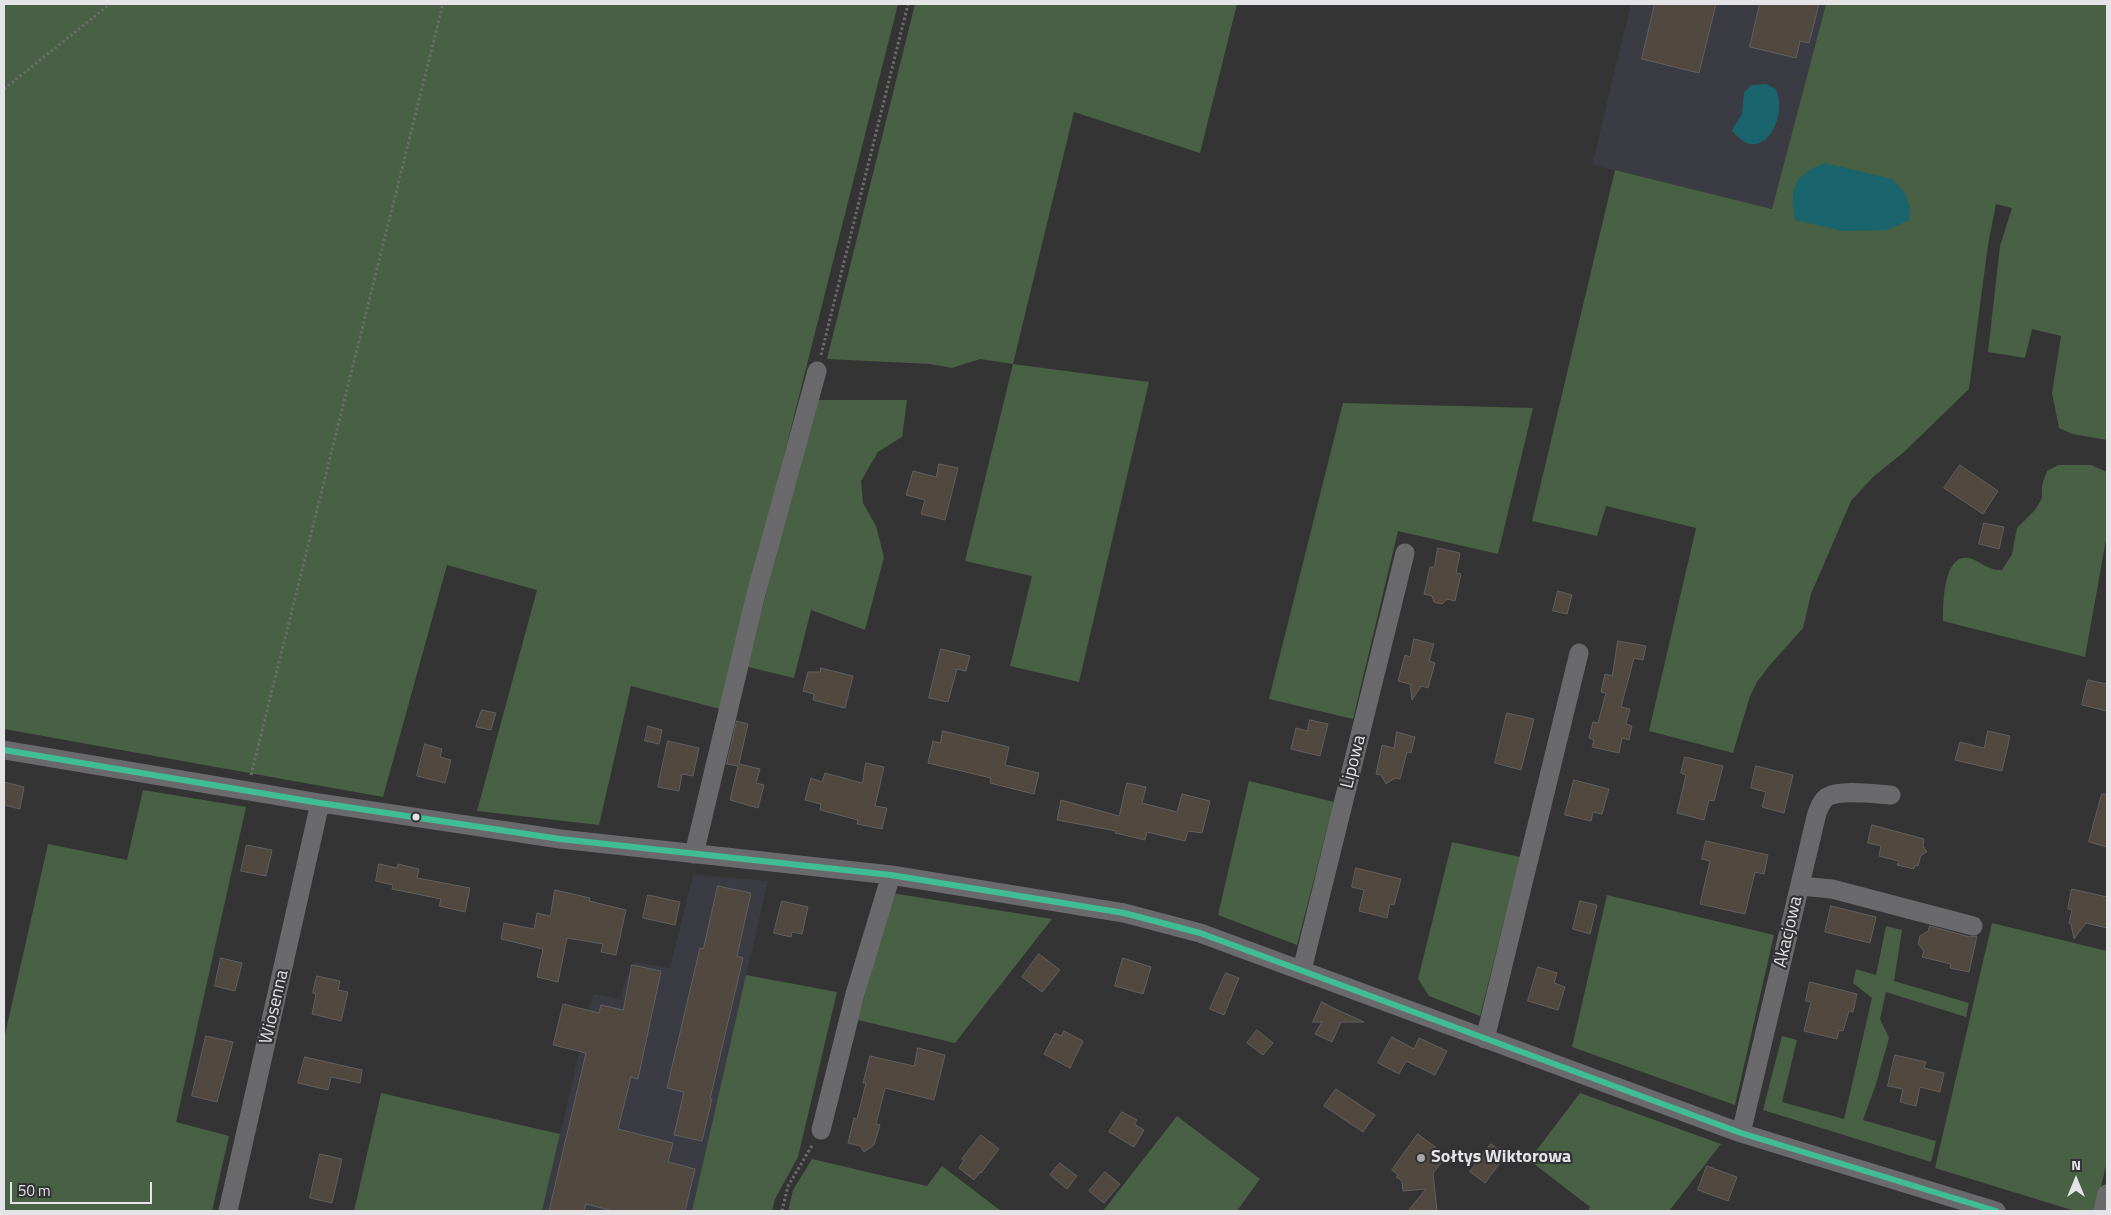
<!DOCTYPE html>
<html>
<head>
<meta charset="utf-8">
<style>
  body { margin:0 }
  #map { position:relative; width:2111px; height:1215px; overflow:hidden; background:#343435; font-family:"Titillium Web",sans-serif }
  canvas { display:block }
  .frame { position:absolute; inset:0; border:5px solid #e4e4e6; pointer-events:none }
  .north { position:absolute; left:2051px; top:1155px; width:50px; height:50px; -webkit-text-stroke:4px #333336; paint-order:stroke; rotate:0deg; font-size:14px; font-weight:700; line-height:20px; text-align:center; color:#e4e4e6 }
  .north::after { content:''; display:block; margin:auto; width:18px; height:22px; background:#e4e4e6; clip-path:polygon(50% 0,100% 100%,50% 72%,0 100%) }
  .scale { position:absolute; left:10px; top:1182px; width:142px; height:22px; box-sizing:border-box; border:2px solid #e4e4e6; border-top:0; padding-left:6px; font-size:15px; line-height:18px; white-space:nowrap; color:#e4e4e6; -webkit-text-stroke:4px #333336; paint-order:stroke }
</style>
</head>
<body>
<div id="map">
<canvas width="2111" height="1215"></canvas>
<div class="frame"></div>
<div class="north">N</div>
<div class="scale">50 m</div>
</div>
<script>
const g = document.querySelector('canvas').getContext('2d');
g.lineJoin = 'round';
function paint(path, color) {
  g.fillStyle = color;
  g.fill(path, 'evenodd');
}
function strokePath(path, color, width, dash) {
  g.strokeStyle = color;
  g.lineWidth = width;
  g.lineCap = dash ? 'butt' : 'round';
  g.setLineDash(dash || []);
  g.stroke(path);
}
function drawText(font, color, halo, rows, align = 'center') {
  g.font = font + ' "Titillium Web",sans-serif';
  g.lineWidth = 4.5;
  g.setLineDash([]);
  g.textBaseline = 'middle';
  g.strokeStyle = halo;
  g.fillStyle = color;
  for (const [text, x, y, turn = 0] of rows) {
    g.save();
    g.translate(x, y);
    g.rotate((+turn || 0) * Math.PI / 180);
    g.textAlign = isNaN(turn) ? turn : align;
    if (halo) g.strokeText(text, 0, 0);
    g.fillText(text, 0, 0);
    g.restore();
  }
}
paint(new Path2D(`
  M1631,4h195l-54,205 -180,-44z
  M693,875l75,6 -76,330h-150l51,-217 28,5 4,-18 10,-19 35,6z`), '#3b3b43');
paint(new Path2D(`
  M4,4h894l-178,705 -89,-23 -32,139 -122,-14 60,-221 -90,-25 -64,232 -379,-68z
  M915,4h322l-37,149 -126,-41 -61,252 136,18 -70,300 -69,-16 22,-90 -67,-15 48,-197 -33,-5 -28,9 -22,-4 -103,-5z
  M1826,4h281v436l-35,-6 -13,-6 -7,-35 9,-57 -29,-7 -7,29 -37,-6 12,-106 12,-38 -16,-4 -8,41 -19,144 -65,63 -31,25 -22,24 -40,93 -8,34 -33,37 -13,17 -7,14 -17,57 -84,-22 47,-203 -90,-22 -9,30 -65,-15 83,-351 157,39z
  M817,400h90l-5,37 -24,15 -17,29 2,22 13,23 8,31 -19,73 -54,-20 -17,68 -46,-11 41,-166z
  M1343,403l190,5 -35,146 -100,-23 -45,188 -84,-20z
  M2058,465h33l16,7v62l-22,123 -142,-36c0,-16 0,-72 29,-62 11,4 18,12 30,11l10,-16 5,-26 18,-18 7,-12v-13l5,-14z
  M1249,781l85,21 -37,143 -79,-30z
  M143,790l103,17 -70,315 53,14 -17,75h-208v-172l44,-195 79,16z
  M1452,842l68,15 -40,159 -51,-20 -11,-17z
  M892,893l160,26 -97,124 -97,-23z
  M1607,895l167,40 -39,170 -163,-58z
  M1992,923l115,28v211l-12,49h-20l-140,-43z
  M1886,926l16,4 -8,51 75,22 -3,14 -80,-25 -6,27 9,19 -13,46 -13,36 73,21 -5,21 -168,-52 19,-74 15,4 -15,62 62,17 28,-121 -19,-15 3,-14 20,6z
  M746,975l91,17 -39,165 -23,42 -3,12h-80z
  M381,1093l179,41 -18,77h-188z
  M1580,1093l141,51 -52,67h-81l2,-4 -61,-47z
  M1177,1116l83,63 -23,32h-134z
  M812,1159l115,27 15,-20 59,45h-213l5,-21z`), '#486043');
paint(new Path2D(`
  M1766,84l10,5c13,30 -16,80 -44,41l10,-16 2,-21 7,-8z
  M1824,163l68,16 13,14 5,15 -1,12 -22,10 -44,1 -48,-11c-4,-34 -4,-42 29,-57z`), '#19646d');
const building = new Path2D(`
  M1655,4h61l-17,69 -57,-14z
  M1760,4h59l-10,39 -9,-2 -4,17 -46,-11z
  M939,464l19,4 -13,52 -24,-6 4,-14 -19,-5 7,-24 23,6z
  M1960,465l38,26 -15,23 -39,-26z
  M1984,523l20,4 -5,22 -20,-5z
  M1438,548l22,5 -4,20 5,1 -6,27 -8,-2 -5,5 -8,-2 -2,-6 -8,-2 6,-27h4z
  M1558,591l14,4 -5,19 -14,-3z
  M1414,639l20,5 -5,17 6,2 -7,25 -7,-2 -9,14 -2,-16 -12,-3 7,-26 5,2z
  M1618,641l28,5 -3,14 -9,-2 -13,49 9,2 -4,15 6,2 -3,14 -7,-2 -3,15 -27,-6 2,-7 -5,-2 4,-16 5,1 8,-30 -5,-1 4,-18 7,2z
  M941,649l29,7 -4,15 -9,-2 -9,33 -19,-4z
  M821,668l32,8 -8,32 -32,-8 1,-6 -11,-3 5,-19h12z
  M2088,680l19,4v27l-25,-6z
  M482,710l14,3 -5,17 -15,-3z
  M1507,713l27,6 -13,51 -26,-7z
  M1310,720l18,4 -8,32 -29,-7 5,-21 11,3z
  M737,721l11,3 -9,40 21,5 -4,14 8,2 -6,23 -28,-8 8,-34 -11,-2z
  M648,726l14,4 -3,14 -14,-3z
  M943,731l66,16 -4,18 34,8 -5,21 -44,-11 1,-5 -63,-15 5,-22 7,2z
  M1988,731l22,5 -8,35 -47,-11 5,-18 24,6z
  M1397,732l18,5 -4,16 -4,-1 -7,27 -5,-1 -9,6 -5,-9 -5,-1 6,-29 12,3z
  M668,741l31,7 -6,28 -11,-2 -3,17 -21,-4z
  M425,744l17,5 -2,8 11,3 -6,23 -28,-7z
  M1685,757l38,9 -9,35 -5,-1 -5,20 -27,-7 9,-38 -5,-2z
  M866,763l18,4 -9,39 12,2 -5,21 -25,-5 1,-4 -38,-10 1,-6 -16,-4 6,-22 11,4 3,-9 37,10z
  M1756,766l37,9 -9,38 -22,-6 4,-15 -15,-4z
  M1574,780l35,9 -7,25 -9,-2 -2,9 -26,-6z
  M4,782l20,5 -4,22 -16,-4z
  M1127,783l19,4 -4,16 35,9 5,-18 28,7 -8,32 -14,-2 -3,10 -38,-9 -2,8 -30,-7 1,-2 -59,-11 4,-20 58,16z
  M2102,794h5v53l-18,-5z
  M1872,825l52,14 -1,7 4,6 -6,3 -3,11 -3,-1 -1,4 -17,-4 2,-4 -20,-5 2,-10 -13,-3z
  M1706,841l62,14 -4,19 -9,-2 -10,42 -45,-10 10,-43 -8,-2z
  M247,845l25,5 -6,26 -25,-5z
  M379,864l18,4 1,-4 21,5 -2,9 53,10 -5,24 -26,-6 2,-7 -49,-10 1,-4 -17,-4z
  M1356,868l45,11 -7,26 -4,-1 -3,14 -28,-7 5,-21 -12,-3z
  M718,886l33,7 -14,63 6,2 -33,141h2l-10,42 -28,-6 10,-43 -17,-4 33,-140 3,1z
  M2072,889l35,8v31l-21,-5 -12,16 -3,-15 -2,-1 3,-13 -4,-1z
  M555,890l35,8 -1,3 37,9 -10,45 -15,-3 2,-8 -36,-6 -9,44 -21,-5 6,-28 -42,-10 3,-16 30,6 3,-16 13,3z
  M648,895l32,7 -5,23 -32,-7z
  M782,901l26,6 -6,27 -10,-2 -1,5 -17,-4z
  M1580,901l17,4 -7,29 -17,-5z
  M1831,906l45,11 -6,26 -45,-11z
  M1930,926l40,11 7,-1 -8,36 -19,-4 1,-4 -29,-7 2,-6 -6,-7 2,-8 8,-5z
  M1039,954l21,16 -18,22 -20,-15z
  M221,958l21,5 -7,28 -20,-5z
  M1123,958l28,9 -8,27 -28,-8z
  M632,965l29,6 -23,108 -7,-2 -13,52 55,14 -5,19 27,7 -10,42h-72l-27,-7 -2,7h-35l37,-158 -33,-8 10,-41 36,9 2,-8 22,5z
  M1538,967l19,6 -3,10 11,4 -7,23 -30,-9z
  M1226,973l13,5 -15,37 -14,-6z
  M317,976l23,5 -2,9 10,2 -7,29 -29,-7 4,-20 -3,-1z
  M1810,982l47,12 -4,18 -4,-1 -6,20 -4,-1 -2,9 -33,-8 7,-29 -5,-1z
  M1322,1002l9,5 33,15h-23l-9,20 -17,-8 7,-12h-9z
  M1257,1030l16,13 -10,12 -16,-12z
  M1064,1031l19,10 -13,27 -26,-14 11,-21 6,3z
  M206,1036l27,6 -16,60 -25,-6z
  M1392,1037l22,12 5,-11 28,13 -12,24 -29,-14 -7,13 -21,-11z
  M918,1048l27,7 -11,45 -49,-12 -9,36 4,1 -6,20 -10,7 -4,-6 -12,-3 6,-25 3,1 9,-36h-3l7,-27 44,10z
  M1895,1055l31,7 -2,6 20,5 -4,19 -20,-5 -4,19 -16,-4 3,-13 -15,-3z
  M305,1057l57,13 -2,13 -29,-6 -3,13 -30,-7z
  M1336,1089l39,26 -12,17 -39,-26z
  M1122,1112l15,8 -3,4 10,6 -10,17 -25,-15z
  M1418,1134l29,22 -14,17 4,38h-29l18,-22 -23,2 -1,-10 -6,-4 2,-2 -6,-5z
  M981,1135l18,14 -18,24 -1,-1 -6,8 -15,-12 5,-8 -2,-1z
  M1491,1144l15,11 -21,28 -15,-11z
  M320,1154l22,5 -10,44 -22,-5z
  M1060,1163l17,13 -10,13 -17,-14z
  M1707,1166l30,11 -9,24 -30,-11z
  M1105,1172l15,12 -16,19 -15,-12z`);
paint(building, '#51483f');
strokePath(building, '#616060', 1);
strokePath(new Path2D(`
  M4,89l106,-85
  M821,355l87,-351
  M251,775l192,-771
  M782,1211l6,-25 25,-42`), '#6b6b6c', 3, [2.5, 2.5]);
strokePath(new Path2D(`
  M4,750l316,53 240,36 331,36 233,38 76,20 541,200 255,78
  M694,854l62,-260 61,-223
  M1800,886l32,3 141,37
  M1302,970l103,-417
  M1485,1039l94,-386
  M821,1130l34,-136 36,-119
  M1741,1133l76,-320c3,-6 4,-12 10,-16 13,-8 48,-3 64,-2
  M228,1211l92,-408
  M2103,1211l4,-17`), '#6a6a6c', 19);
strokePath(new Path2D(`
  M4,750l316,53 240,36 331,36 233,38 76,20 541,200 255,78`), '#40be93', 6);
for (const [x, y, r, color] of [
  [416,817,4.5,"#e4e4e6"],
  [1421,1158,5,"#a6a6a8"]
]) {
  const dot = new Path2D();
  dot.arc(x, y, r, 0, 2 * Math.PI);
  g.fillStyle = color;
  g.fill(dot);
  strokePath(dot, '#333336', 2);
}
drawText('18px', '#e4e4e6', '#333336', [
  ["Lipowa",1354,762,-76],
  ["Akacjowa",1789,932,-77],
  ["Wiosenna",275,1007,-77]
]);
drawText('bold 18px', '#e4e4e6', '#333336', [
  ["Sołtys Wiktorowa",1431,1158]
], 'left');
</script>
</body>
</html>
